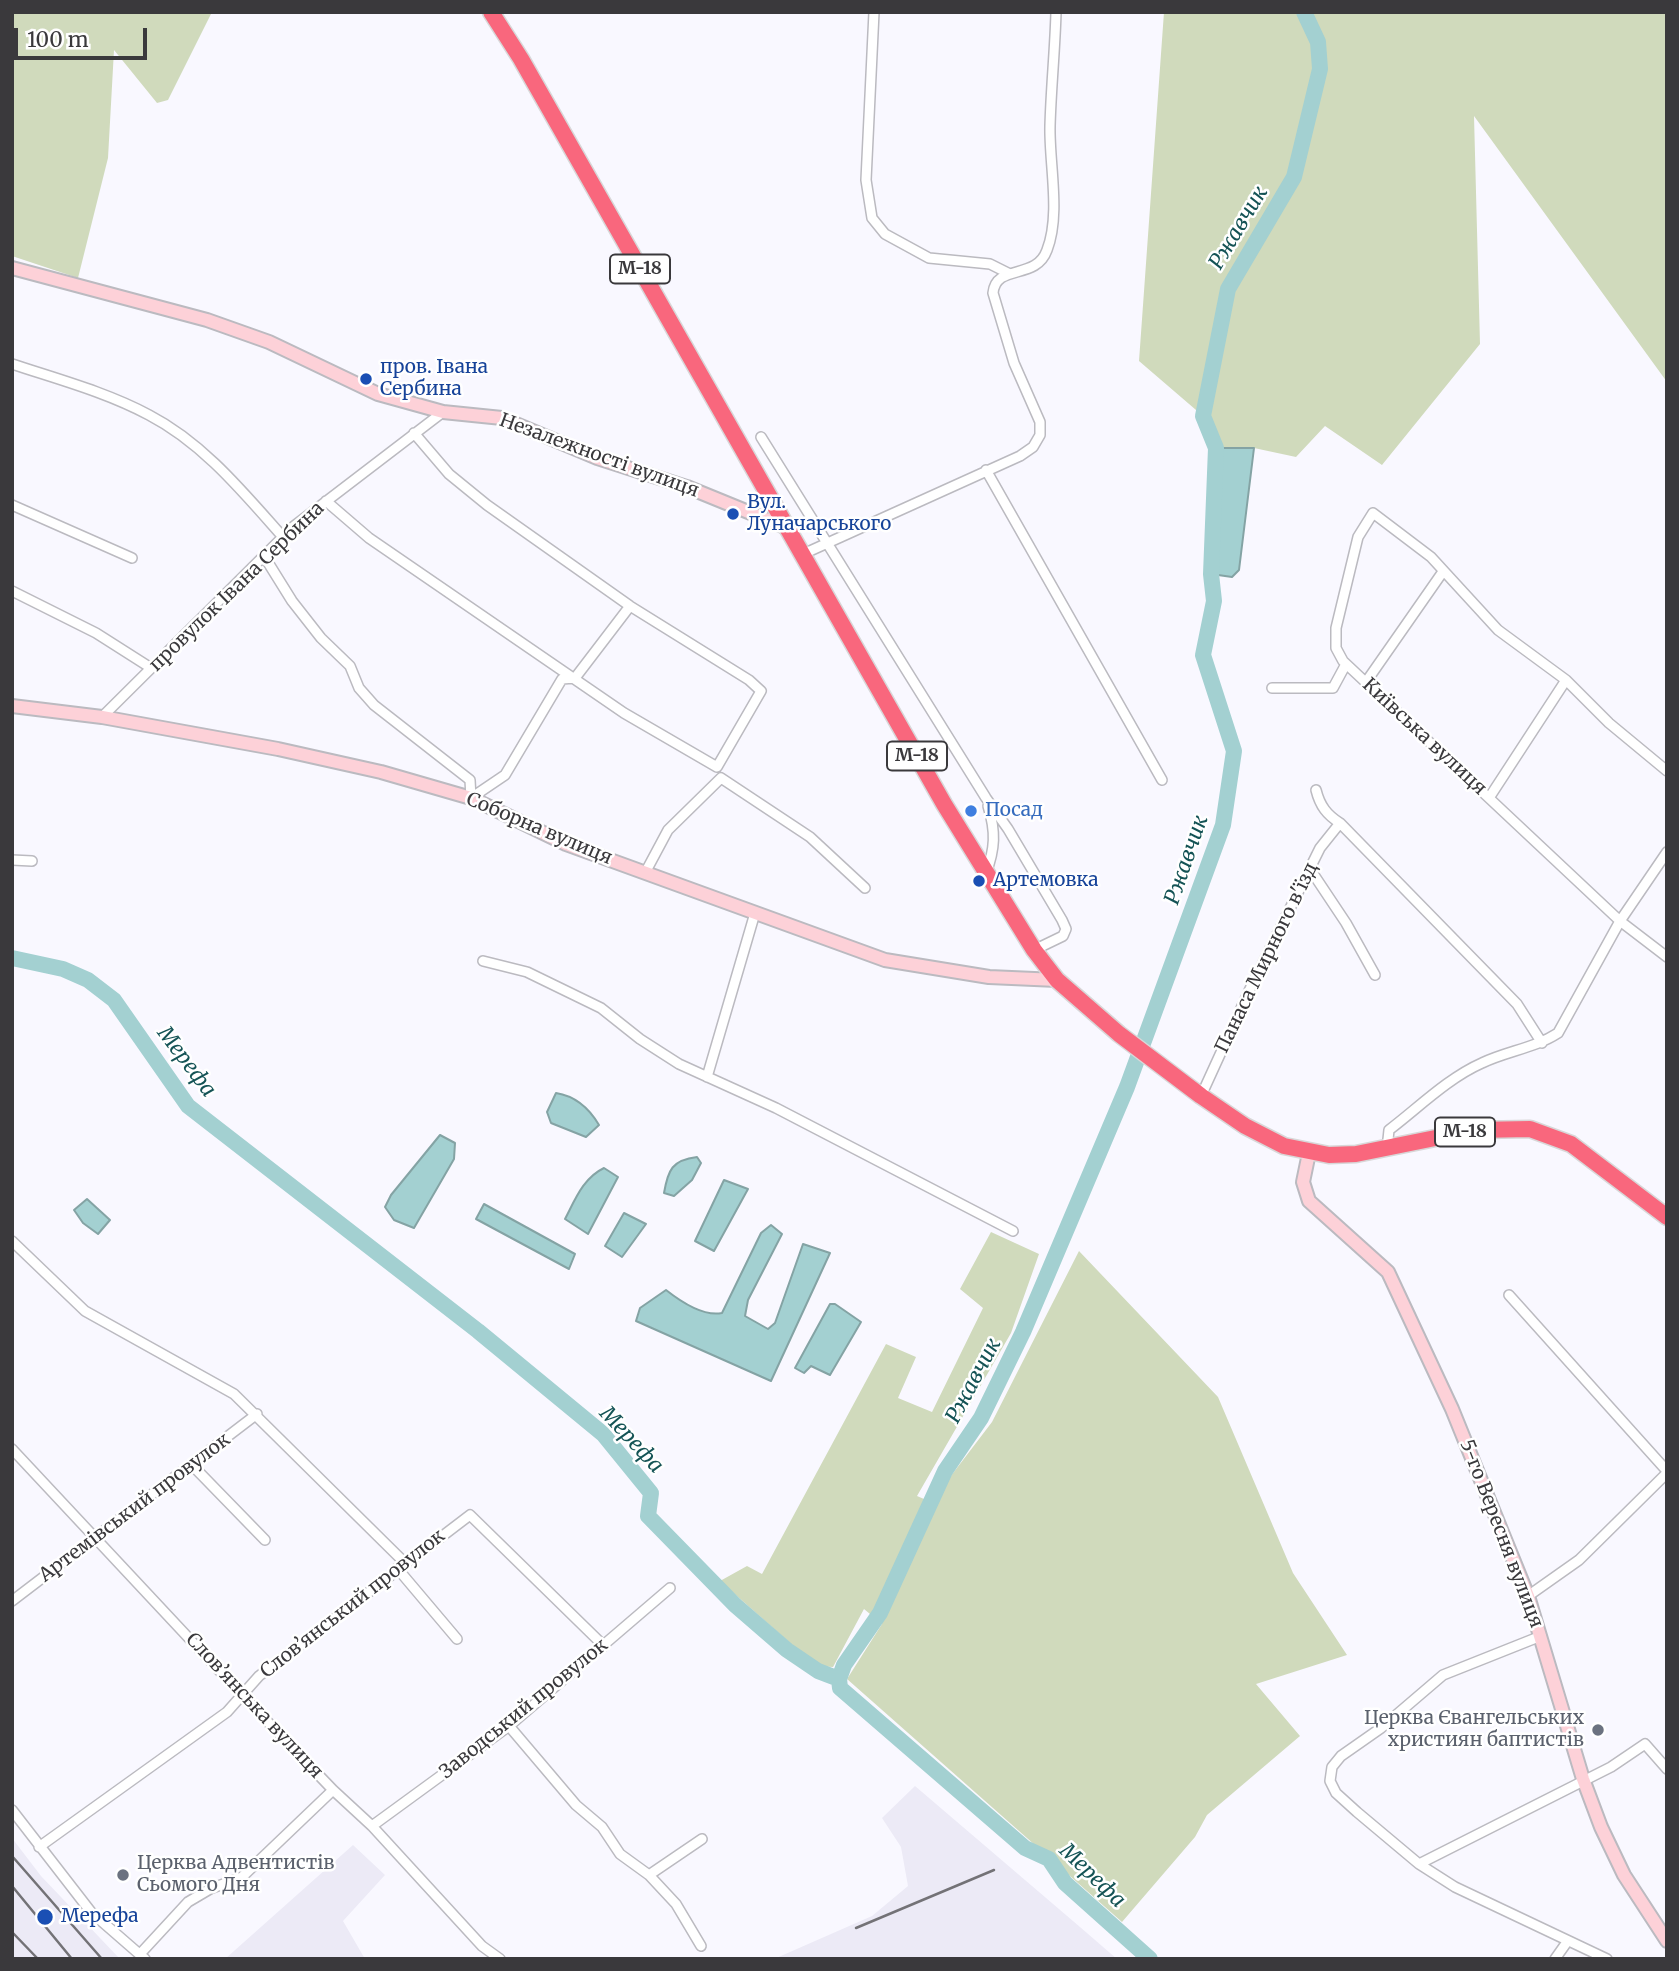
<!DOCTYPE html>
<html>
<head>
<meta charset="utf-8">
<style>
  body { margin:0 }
  #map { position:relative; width:1679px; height:1971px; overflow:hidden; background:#f9f8ff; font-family:Merriweather,serif }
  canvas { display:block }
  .frame { position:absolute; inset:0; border:14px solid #3a393c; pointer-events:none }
  .scale { position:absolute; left:14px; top:28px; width:133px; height:32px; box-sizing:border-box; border:4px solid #3a393c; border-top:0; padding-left:9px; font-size:21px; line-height:24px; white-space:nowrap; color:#3a393c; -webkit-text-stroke:5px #fff; paint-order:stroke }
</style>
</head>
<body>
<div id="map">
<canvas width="1679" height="1971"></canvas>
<div class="frame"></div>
<div class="scale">100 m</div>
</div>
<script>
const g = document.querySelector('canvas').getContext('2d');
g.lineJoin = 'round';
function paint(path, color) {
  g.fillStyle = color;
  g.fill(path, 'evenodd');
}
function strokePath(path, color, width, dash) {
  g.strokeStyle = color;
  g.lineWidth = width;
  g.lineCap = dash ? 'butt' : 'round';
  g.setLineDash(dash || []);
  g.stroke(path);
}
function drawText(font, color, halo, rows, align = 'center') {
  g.font = font + ' Merriweather,serif';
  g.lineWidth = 5;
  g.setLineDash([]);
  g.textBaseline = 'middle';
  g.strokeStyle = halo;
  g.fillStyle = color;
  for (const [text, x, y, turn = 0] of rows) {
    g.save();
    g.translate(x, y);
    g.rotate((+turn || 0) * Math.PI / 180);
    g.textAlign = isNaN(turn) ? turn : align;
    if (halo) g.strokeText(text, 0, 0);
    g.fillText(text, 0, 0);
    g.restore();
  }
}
paint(new Path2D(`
  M915,1786l165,141 37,32h-343l98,-43 36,-30 -7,-39 -19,-29z
  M12,1838l29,38 79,83h-108z
  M353,1845l32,30 -42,46 22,38h-140z`), '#eceaf6');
paint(new Path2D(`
  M12,12h200l-44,88 -11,3 -43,-53 -6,108 -30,120 -66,-22z
  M1164,12h503v370l-193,-266 6,228 -98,121 -57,-39 -29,31 -42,-9h-38l-13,-32 -64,-55z
  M991,1232l48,22 -28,79 -94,163 14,6 61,-80 87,-171 139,146 75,176 54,82 -91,29 44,52 -93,79 -12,22 -73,85 -275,-243 35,-55 -18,-15 -31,58 -17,-1 -96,-85 27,-15 15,8 124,-230 30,13 -18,41 34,14 51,-104 -23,-19z`), '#d0dabc');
const water = new Path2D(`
  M1216,448h38l-15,122 -7,7 -21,-3z
  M556,1093c19,3 33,15 43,32l-13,12 -35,-14 -4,-11z
  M440,1135l15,8 -1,16 -40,69 -20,-8 -9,-13 6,-12z
  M697,1157l4,6 -9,17 -18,16 -10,-3c4,-23 8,-33 33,-36z
  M604,1168l14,9 -30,57 -23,-15c10,-19 18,-41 39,-51z
  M724,1180l24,9 -34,62 -19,-10z
  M87,1199l23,21 -12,14 -15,-11 -9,-13z
  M484,1204l91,50 -6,15 -93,-50z
  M624,1213l22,11 -24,33 -17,-11z
  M771,1225l11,9 -34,66 -3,16 23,13 7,-6 28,-79 27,9 -59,128 -135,-60 4,-13 26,-18c14,11 37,27 56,23l39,-80z
  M830,1304h5l26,18 -31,53 -19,-9 -7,7 -9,-5z`);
paint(water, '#a3d0d1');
strokePath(water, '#84a3a4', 2);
strokePath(new Path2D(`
  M12,958l51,11 25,11 26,20 74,106 290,225 125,103 48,59 -3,23 87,89 52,45 31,21 21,8 1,9 185,160 24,11 16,24 85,76
  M839,1679l5,-14 36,-52 65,-142 36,-53 42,-86 104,-245 96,-262 11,-74 -31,-96 11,-54 -3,-27 5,-126 -13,-32 25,-127 66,-112 26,-108 -2,-27 -14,-30`), '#a3d0d1', 16);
const street = new Path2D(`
  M874,12l-8,168 6,38 13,16 44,24 61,6 18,9
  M12,364c45,15 94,28 137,51 54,28 94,77 134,122
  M761,437l225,361 22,31 54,91 4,9 -3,7 -29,14
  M986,470l176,310
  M326,501l43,37 255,175 93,54 44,-76 -12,-11 -119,-74 -143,-101 -38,-31 -35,-41
  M12,505l120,53
  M801,555l219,-99 13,-9 7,-12v-13l-26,-59 -21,-70c3,-30 43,-12 54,-43 14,-36 2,-87 3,-124 1,-38 5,-76 6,-114
  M264,556l28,45 29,37 29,28 9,22 15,17 96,75 1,18 34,-23 57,-96 13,-1 55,-72
  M12,591l84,42 55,35
  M1366,682l76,-109
  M1272,688h61l13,-24
  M102,717l192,-191 149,-114
  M1667,771l-58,-48 -43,-43 -68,-50 -67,-73 -58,-44 -15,24 -22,91v20l7,13 277,260 47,36
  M1316,790c4,16 11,25 24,33l177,181 25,39
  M1489,798l77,-118
  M12,860l20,1
  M1310,869l36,54 29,52
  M645,873l23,-43 53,-52 89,59 55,51
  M986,873c9,-24 10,-41 2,-67
  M483,961l44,11 74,36 39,31 39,25 97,44 237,123
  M707,1077l48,-164
  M1201,1096l48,-105 71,-143 20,-25
  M1387,1149l2,-19c29,-22 59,-52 93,-67 25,-12 53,-15 76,-30l62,-112 47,-69
  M12,1241l73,70 149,83 170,168
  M1509,1295l158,176
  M12,1449l230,246 91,95 39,36 110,120 18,13
  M192,1465l73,75
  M397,1568l60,71
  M1528,1596l51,-36 88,-87
  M12,1601l245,-187
  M1541,1636l-98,39 -62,53 -40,28 -9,11 -2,14 6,12 21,19 62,52 36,23 152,72
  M509,1726l67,79 26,22 18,27 29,21 27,29 25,42
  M12,1810l79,102 54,47
  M372,1826l137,-100 161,-138
  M39,1847l188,-135 32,-36 211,-161 134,131
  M1419,1864l192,-97 34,-23 22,25
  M649,1875l53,-36
  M140,1954l48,-52 22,-13 32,-12 91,-87
  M1555,1959l12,-17`);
const secondary = new Path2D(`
  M12,268l195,52 62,22 109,52 65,18 59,6 95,40 90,29 98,40
  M12,706l90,11 176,32 103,23 90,26 95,46 319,116 104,17 68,3
  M1309,1153l-6,29 6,19 79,71 64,137 76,187 55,183 18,48 23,48 43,66`);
const highway = new Path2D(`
  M491,12l30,47 423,745 90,146 23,30 62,54 82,62 44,30 39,20 45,9 27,-1 119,-24 55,-1 41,15 96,73`);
strokePath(street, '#bbbac0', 12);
strokePath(secondary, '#bbbac0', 16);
strokePath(highway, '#d8d7d8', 19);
strokePath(street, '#fff', 9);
strokePath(secondary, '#fdd1d8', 12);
strokePath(highway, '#f9677d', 16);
strokePath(new Path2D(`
  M12,1856l90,103
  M12,1886l60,73
  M856,1928l138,-58
  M12,1932l26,27`), '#737276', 2.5);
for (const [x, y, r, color] of [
  [366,379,7,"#1a4fb4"],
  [733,514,7,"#1a4fb4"],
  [971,811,7,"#3f7fe0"],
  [979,881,7,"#1a4fb4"],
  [1598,1730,7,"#6b7280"],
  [123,1875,7,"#6b7280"],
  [45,1917,9,"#1a4fb4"]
]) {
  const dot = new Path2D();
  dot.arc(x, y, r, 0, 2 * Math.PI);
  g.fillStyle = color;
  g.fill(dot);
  strokePath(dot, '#fff', 2.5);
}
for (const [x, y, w] of [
  [640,269,60],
  [917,756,60],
  [1465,1132,60]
]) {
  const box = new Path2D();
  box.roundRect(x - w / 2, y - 14.5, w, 29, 5);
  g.fillStyle = '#fff';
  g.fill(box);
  strokePath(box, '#3a393c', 2);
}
drawText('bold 18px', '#3a393c', null, [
  ["М-18",640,269],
  ["М-18",917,756],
  ["М-18",1465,1132]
]);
drawText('19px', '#164399', '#fff', [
  ["пров. Івана",380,368],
  ["Сербина",380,390],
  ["Вул.",747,503],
  ["Луначарського",747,525],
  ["Артемовка",993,881],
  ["Мерефа",61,1917]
], 'left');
drawText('19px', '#3a393c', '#fff', [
  ["Незалежності вулиця",599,456,20],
  ["провулок Івана Сербина",237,587,-44],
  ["Київська вулиця",1424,737,43],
  ["Соборна вулиця",539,829,23],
  ["Панаса Мирного в'їзд",1267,958,-64],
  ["Артемівський провулок",135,1508,-37],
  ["5-го Вересня вулиця",1501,1534,69],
  ["Слов’янський провулок",353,1604,-38],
  ["Слов’янська вулиця",254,1706,47],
  ["Заводський провулок",524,1709,-39]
]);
drawText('19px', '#366cbe', '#fff', [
  ["Посад",985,811]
], 'left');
drawText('19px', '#5b616d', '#fff', [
  ["Церква Євангельських",1584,1719],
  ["християн баптистів",1584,1741],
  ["Церква Адвентистів",137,1864,"left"],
  ["Сьомого Дня",137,1886,"left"]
], 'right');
drawText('italic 21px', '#145355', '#fff', [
  ["Ржавчик",1239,228,-59],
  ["Ржавчик",1187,860,-71],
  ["Мерефа",186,1062,53],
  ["Ржавчик",974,1381,-62],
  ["Мерефа",631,1440,47],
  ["Мерефа",1092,1876,44]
]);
</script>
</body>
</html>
